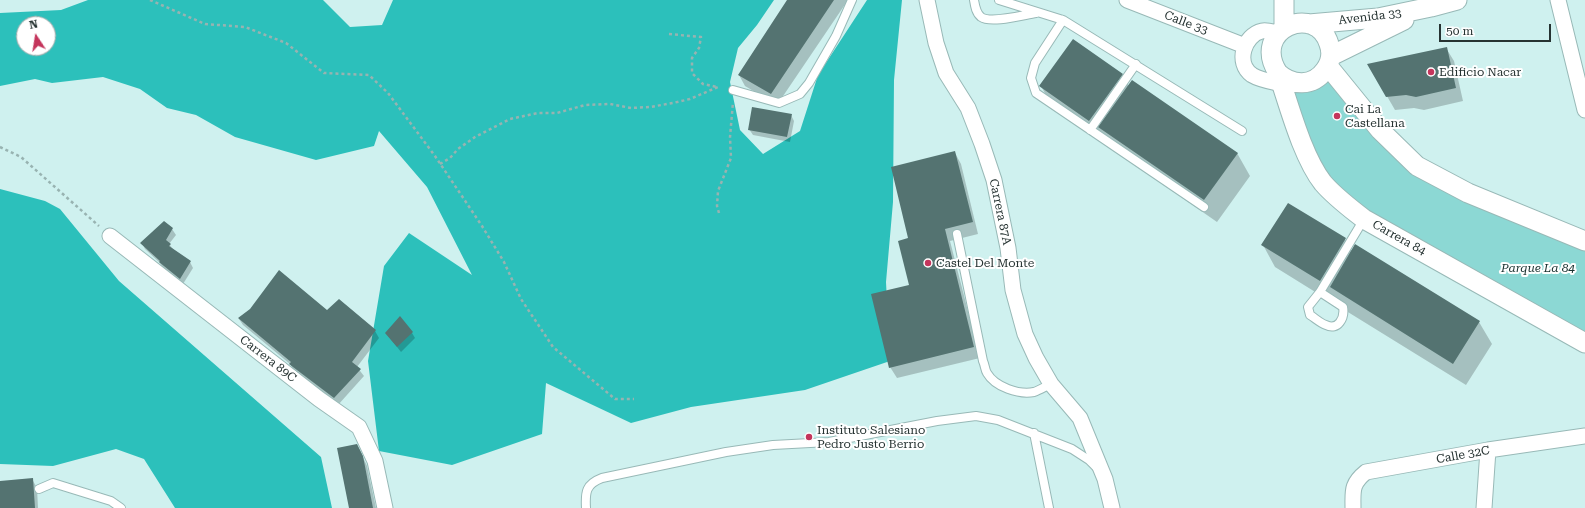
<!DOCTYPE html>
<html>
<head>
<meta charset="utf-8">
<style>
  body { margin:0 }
  #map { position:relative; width:1585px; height:508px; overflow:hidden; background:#cff1ef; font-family:"Roboto Serif",serif }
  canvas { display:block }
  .north { position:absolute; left:16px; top:16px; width:40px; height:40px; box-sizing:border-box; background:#fff; border:1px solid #a8adad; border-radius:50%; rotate:348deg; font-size:11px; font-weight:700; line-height:16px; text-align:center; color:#263332 }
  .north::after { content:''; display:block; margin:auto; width:14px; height:18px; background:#c4355c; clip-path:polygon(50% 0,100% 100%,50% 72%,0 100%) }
  .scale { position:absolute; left:1439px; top:24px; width:112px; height:18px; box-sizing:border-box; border:2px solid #263332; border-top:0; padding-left:5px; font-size:12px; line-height:14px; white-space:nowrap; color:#263332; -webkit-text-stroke:3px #fff; paint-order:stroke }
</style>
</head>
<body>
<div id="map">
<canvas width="1585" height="508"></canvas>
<div class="north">N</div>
<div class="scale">50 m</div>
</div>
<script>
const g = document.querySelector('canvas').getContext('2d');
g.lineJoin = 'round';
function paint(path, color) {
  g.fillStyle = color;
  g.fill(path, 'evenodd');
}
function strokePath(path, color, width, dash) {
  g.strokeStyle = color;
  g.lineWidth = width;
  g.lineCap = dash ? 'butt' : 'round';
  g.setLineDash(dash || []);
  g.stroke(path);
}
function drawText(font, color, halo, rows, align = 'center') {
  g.font = font + ' "Roboto Serif",serif';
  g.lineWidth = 4;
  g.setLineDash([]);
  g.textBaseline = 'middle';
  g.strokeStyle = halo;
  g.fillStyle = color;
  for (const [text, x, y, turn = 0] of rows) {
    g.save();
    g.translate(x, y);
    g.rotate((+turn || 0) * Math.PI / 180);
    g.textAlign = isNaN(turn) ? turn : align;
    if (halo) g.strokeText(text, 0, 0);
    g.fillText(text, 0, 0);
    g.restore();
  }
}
paint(new Path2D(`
  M1328,66l89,100 168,75v102l-257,-155 -39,-107z`), '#8cd8d4');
paint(new Path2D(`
  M88,0h235l27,27 32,-2 11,-25h381l-17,25 -19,23 -8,34 10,48 23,24 37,-23 18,-56 49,-75h35l-8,80 -1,122 -7,80 4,79 -85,29 -114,17 -60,16 -85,-40 -4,51 -90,31 -73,-14 -11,-90 16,-95 25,-33 63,42 -45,-88 -48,-56 -5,15 -58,14 -81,-23 -39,-22 -29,-7 -27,-19 -37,-12 -51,6 -17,-4 -35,7v-73l61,-3zM24,24h24v24h-24z
  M0,189l45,12 15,8 59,72 202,176 11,51h-157l-31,-49 -28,-10 -63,17 -53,-2z`), '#2cc0bb');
paint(new Path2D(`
  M788,0h60l-71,105 -32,-19 -6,-11z
  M1446,48l8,13 9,40 -39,9 -10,-2 -19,2 -26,-45z
  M1122,74l7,12 108,67 13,23 -33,46 -164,-114 -12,-22z
  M791,115l3,6 -4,21 -37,-7 -4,-6z
  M955,153l6,11 17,70 -28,7 30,117 -83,20 -7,-11 20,-82z
  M172,229l4,6 -7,9 4,5 17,13 3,6 -10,16 -20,-16 -4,-6 -14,-13 -3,-6z
  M1345,239l7,12 127,71 13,22 -26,41 -123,-76 -7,-12 -3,6 -58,-36 -12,-22z
  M327,311l48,20 4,7 -22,29 7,9 -26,29 -44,-34 -4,-7 -47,-39 -4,-6z
  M386,333h26l3,5 -14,14z
  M361,453l6,13 9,42h-26z
  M32,479l5,9 1,20h-38v-26z`), '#0003');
paint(new Path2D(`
  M787,0h47l-63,94 -33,-19z
  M1073,39l50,35 -34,47 -50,-35z
  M1447,47l9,41 -40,9 -10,-2 -20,2 -19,-33z
  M1132,80l106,73 -34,47 -106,-73z
  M752,107l40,7 -5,23 -39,-7z
  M955,151l18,71 -28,7 29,118 -85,21 -18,-74 38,-9 -11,-44 10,-3 -17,-71z
  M1288,203l58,35 -26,43 -59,-36z
  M164,221l9,7 -7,12 5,4 -2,2 22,15 -11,18 -21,-17 1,-1 -20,-18z
  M1355,244l125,77 -27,43 -123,-77z
  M279,270l48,40 12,-11 37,31 -24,32 9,7 -27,29 -45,-34 2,-2 -53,-44 12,-9z
  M400,316l13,16 -16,15 -12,-14z
  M357,444l6,12 10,52h-24l-12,-60z
  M33,478l2,30h-35v-27z`), '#547371');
const service = new Path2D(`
  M974,0c1,6 2,13 7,17 10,7 42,-2 55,-4
  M999,0l64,20 179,111
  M1063,20l-28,43 -4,15 5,15 168,114
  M733,90l46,13 21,-9 9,-11 27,-47 16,-36
  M1090,130l46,-66
  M957,234l26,127c2,4 2,9 4,12 8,14 32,22 47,19 6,-2 12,-6 17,-8
  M1320,292l23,15c2,11 -5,24 -17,18 -6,-2 -11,-7 -16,-10l-2,-8 12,-15 44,-73
  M1034,433l15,75
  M39,489l14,-6 58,18 10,7
  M586,508c-1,-16 0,-24 16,-30l124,-26 47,-7 56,-3 108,-21 39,-5 22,4 74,29 17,11 7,7`);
const minor = new Path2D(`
  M927,0l9,43 10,30 22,35 14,36 12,36 14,68 5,42 12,44 11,24 15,26 29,34 25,61 7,29
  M1127,0l118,46
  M1558,0l27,110
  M1278,33c-5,-1 -11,-3 -16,-2 -18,4 -27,32 -10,44 8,5 21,7 30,9
  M110,236l209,163 40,28 16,34 10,47
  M1353,508c0,-17 -2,-24 13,-36l122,-22 97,-14
  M1484,508l4,-58`);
const tertiary = new Path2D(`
  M1309,24l69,-6 53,-11 26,-7
  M1284,28v-28
  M1331,56l73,-36
  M1328,66l52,64 37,36 51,27 117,48
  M1278,73c14,13 35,14 47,-3 6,-8 7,-18 4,-26 -13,-42 -79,-15 -51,29 11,32 24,83 45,110 12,14 27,25 41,36l221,124`);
strokePath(service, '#98b9b7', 10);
strokePath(minor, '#98b9b7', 17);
strokePath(tertiary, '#98b9b7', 21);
strokePath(new Path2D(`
  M150,0l55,24 40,3 41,16 38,30 45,2 19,18 47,63 47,70 22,36 17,37 32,48 62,52h19
  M669,34l32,3 -2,11 -7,10v15l11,11 14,3
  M0,147l21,10 78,69
  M440,164l10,-6 8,-9 17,-12 35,-18 28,-6h19l28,-8 25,-1 21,4 19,-1 23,-4 17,-4 28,-12
  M719,213l-2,-7 1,-15 13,-33 -1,-21 3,-35`), '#98b3b1', 2.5, [3, 3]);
strokePath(service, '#fff', 8);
strokePath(minor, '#fff', 15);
strokePath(tertiary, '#fff', 19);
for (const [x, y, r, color] of [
  [1431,72,4,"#c4355c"],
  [1337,116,4,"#c4355c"],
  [928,263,4,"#c4355c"],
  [809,437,4,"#c4355c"]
]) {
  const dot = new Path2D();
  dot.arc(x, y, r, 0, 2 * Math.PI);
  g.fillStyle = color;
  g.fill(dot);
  strokePath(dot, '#fff', 1.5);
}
drawText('12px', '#263332', '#fff', [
  ["Avenida 33",1370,17,-7],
  ["Calle 33",1186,23,21],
  ["Carrera 87A",1000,212,78],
  ["Carrera 84",1399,238,29],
  ["Carrera 89C",268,359,38],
  ["Calle 32C",1463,455,-10]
]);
drawText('12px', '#263332', '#fff', [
  ["Edificio Nacar",1439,72],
  ["Cai La",1345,109],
  ["Castellana",1345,123],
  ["Castel Del Monte",936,263],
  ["Instituto Salesiano",817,430],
  ["Pedro Justo Berrio",817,444]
], 'left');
drawText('italic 12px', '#19312f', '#fff', [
  ["Parque La 84",1538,268]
]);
</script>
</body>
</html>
